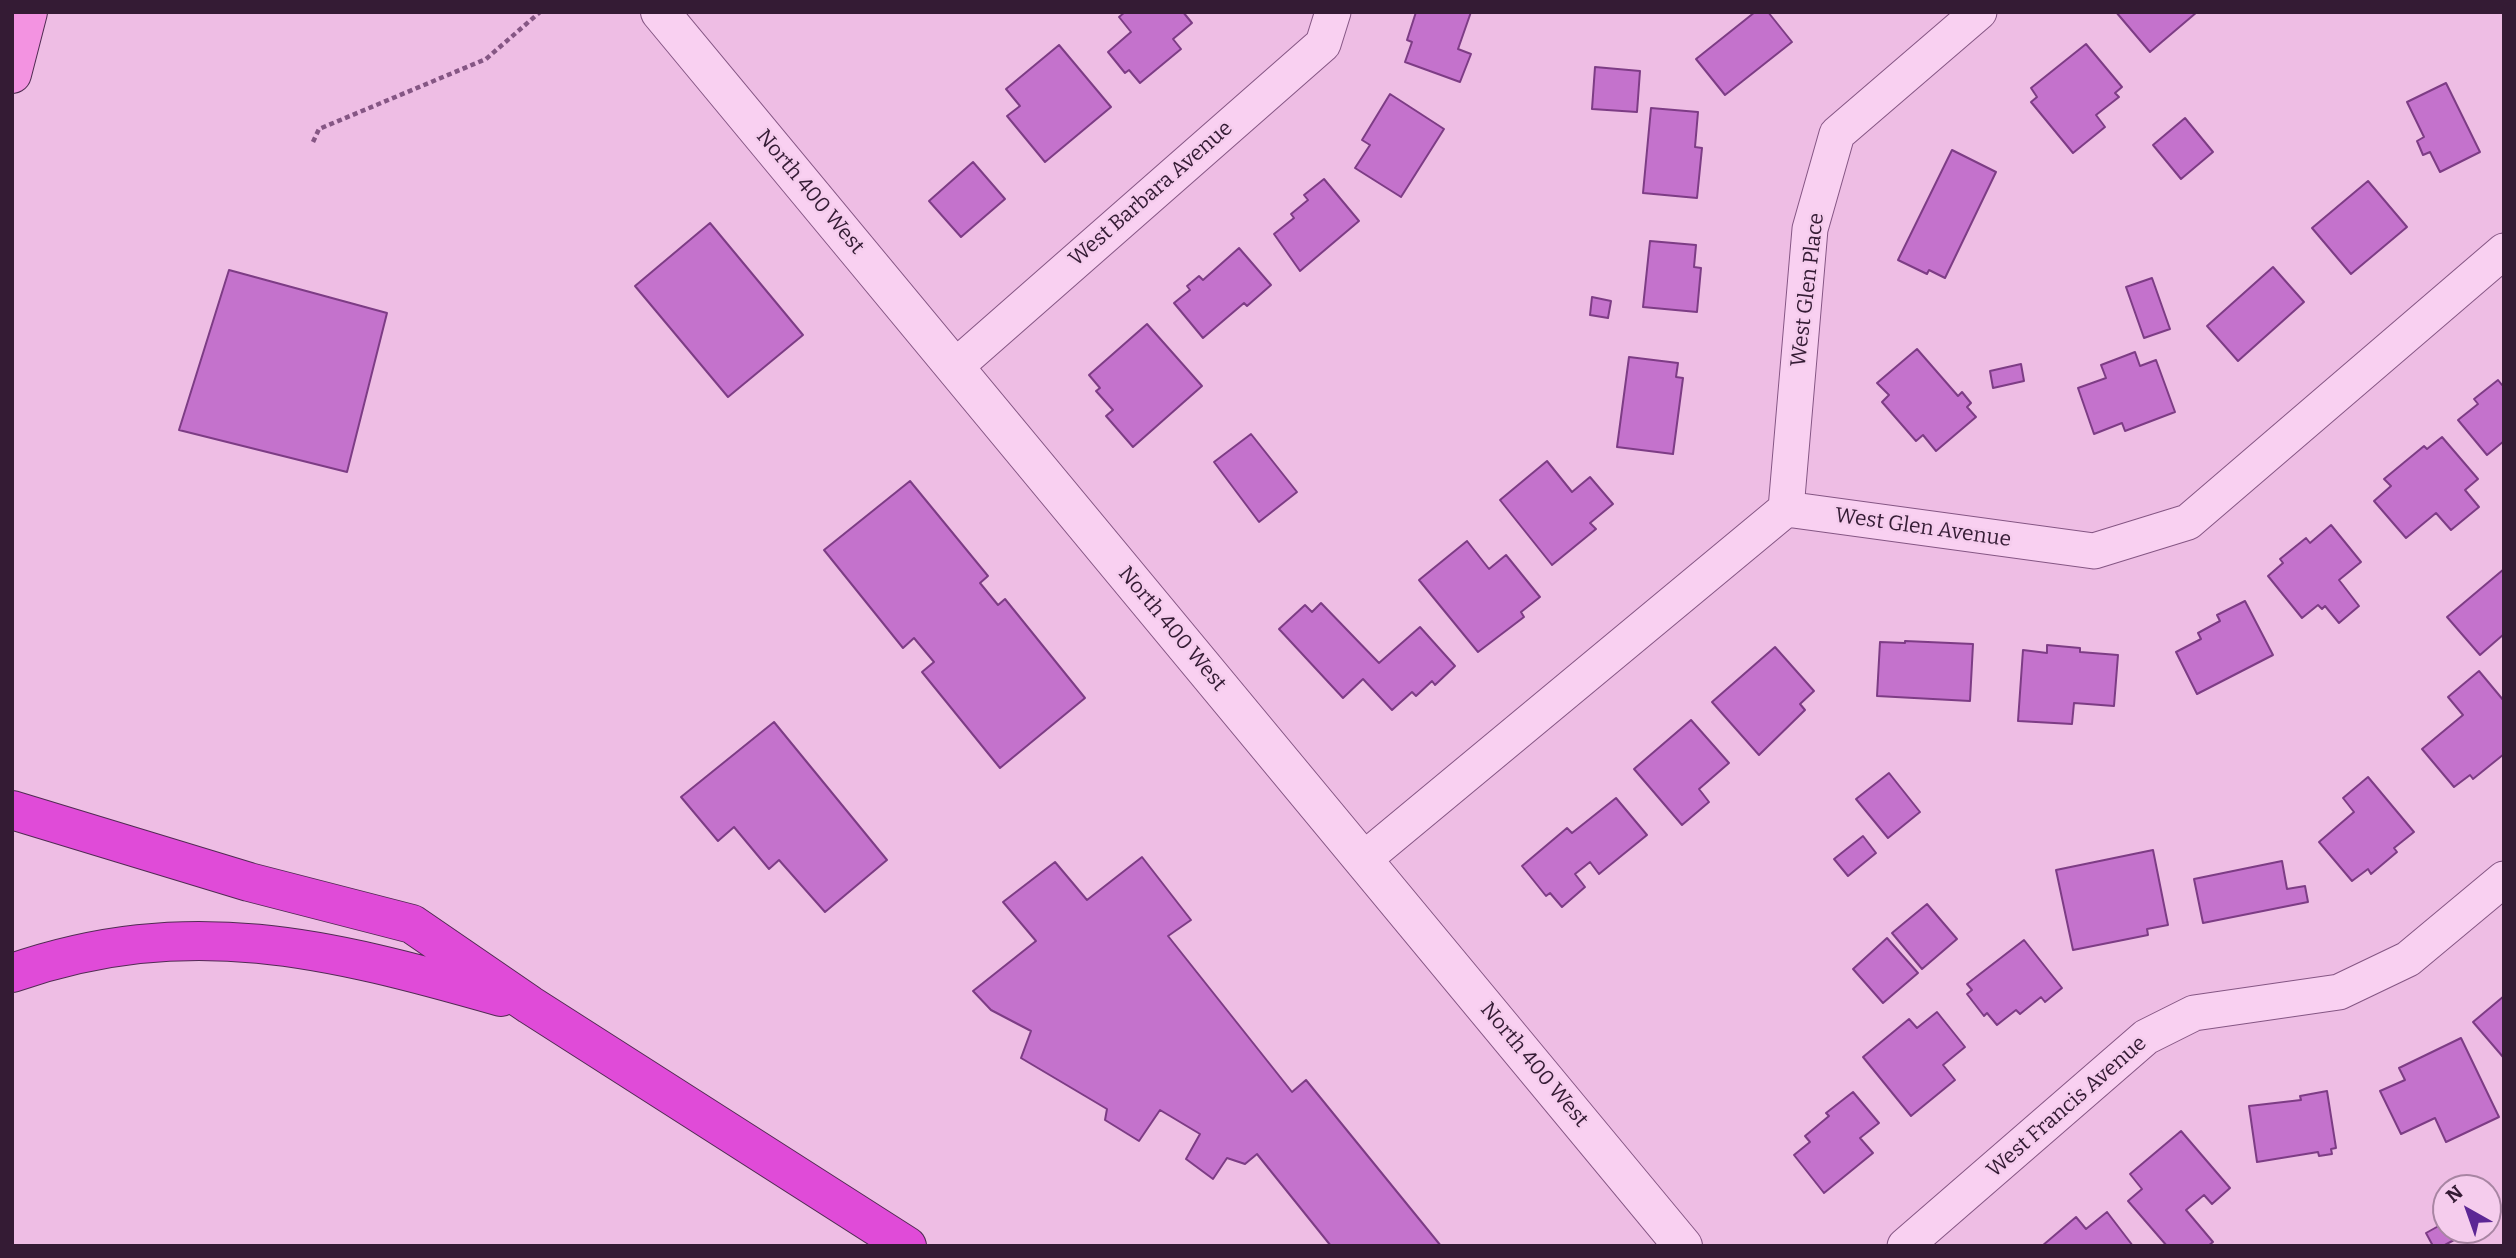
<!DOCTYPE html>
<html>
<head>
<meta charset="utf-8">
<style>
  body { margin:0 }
  #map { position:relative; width:2516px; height:1258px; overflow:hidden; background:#eebde4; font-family:Bitter,serif }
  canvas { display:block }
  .frame { position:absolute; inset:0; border:14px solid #341b34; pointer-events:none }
  .north { position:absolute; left:2432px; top:1174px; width:70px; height:70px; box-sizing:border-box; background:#f5cced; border:2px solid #a885a3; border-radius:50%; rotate:320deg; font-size:19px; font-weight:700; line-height:28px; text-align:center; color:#341b34 }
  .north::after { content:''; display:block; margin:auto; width:24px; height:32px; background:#5c2695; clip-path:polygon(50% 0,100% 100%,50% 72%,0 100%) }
</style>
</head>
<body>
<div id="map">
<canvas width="2516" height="1258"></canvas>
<div class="frame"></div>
<div class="north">N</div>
</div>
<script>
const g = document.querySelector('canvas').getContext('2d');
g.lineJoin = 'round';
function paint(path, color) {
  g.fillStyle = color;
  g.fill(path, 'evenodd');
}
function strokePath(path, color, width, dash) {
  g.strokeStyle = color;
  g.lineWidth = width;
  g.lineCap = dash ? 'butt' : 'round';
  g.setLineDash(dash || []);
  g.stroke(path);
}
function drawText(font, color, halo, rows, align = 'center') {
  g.font = font + ' Bitter,serif';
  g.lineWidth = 5;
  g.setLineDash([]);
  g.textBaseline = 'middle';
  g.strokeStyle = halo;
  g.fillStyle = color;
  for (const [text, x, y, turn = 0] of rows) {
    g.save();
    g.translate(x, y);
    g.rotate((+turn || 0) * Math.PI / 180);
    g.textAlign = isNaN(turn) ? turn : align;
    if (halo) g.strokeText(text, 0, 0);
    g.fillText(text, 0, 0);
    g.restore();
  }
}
const building = new Path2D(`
  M1125,12h58l9,11 -19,16 8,10 -41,34 -11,-13 -4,3 -17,-21 23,-20 -12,-15z
  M1416,12h55l-13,37 13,5 -11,28 -55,-20 7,-20 -5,-2z
  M1755,12h13l24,30 -67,53 -29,-36z
  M2116,12h81l-47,40z
  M2086,44l36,43 -7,6 4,4 -23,18 9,12 -32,26 -42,-51 6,-5 -6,-9z
  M1059,45l52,62 -66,55 -38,-46 13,-10 -14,-17z
  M1595,67l45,4 -3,41 -45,-3z
  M2446,83l34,69 -40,20 -10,-20 -7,3 -6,-14 7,-4 -17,-35z
  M1390,94l54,35 -43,68 -46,-29 15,-23 -8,-5z
  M1651,108l47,4 -3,35 7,1 -5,50 -54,-5z
  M2185,118l28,34 -32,27 -28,-34z
  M1952,150l44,22 -51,106 -16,-8 -2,4 -29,-14z
  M973,162l32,37 -44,38 -32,-36z
  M1324,179l35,42 -59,50 -26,-37 20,-16 -3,-4 17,-14 -4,-5z
  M2368,181l39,46 -56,47 -39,-46z
  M710,223l93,112 -75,62 -93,-111z
  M1650,241l46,4 -2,22 7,1 -4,44 -54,-5z
  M1239,248l32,37 -24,21 -3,-3 -41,35 -29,-35 16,-13 -3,-4 12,-10 4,4z
  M2273,267l31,35 -66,59 -31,-35z
  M229,270l158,43 -40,159 -168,-42z
  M2152,278l18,51 -26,9 -18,-51z
  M1592,297l19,4 -3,17 -18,-3z
  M1147,324l55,62 -69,61 -27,-31 7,-6 -17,-19 4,-3 -11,-13z
  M1917,349l41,47 4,-4 9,11 -4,4 9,10 -40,34 -13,-16 -7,6 -34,-39 7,-7 -12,-12z
  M2135,352l5,14 16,-6 19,52 -50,19 -3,-8 -28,11 -16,-46 28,-10 -5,-13z
  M1629,357l49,6 -2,14 7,1 -10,76 -56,-7z
  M2021,364l3,17 -31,7 -3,-17z
  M2498,380l4,5 2,-2v58l-17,14 -29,-35 20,-16 -4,-5z
  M1251,434l46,58 -38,30 -45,-60z
  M2442,437l36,42 -13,11 14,17 -28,23 -15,-17 -30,25 -32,-37 17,-15 -7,-7 40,-33 3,3z
  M1547,461l25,31 18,-15 23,27 -23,19 6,6 -44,36 -52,-65z
  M910,481l78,95 -8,7 18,22 7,-6 80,99 -85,70 -78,-96 12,-10 -20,-24 -11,10 -79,-98z
  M2331,525l30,37 -22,18 20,26 -20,17 -14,-17 -3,3 -4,-4 -16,13 -34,-42 15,-13 -3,-4 26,-21 4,5z
  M1467,541l22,28 17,-14 34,42 -19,15 3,5 -46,35 -59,-72z
  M2504,569v65l-24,21 -33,-38z
  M2245,601l28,54 -76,39 -21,-42 25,-13 -3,-6 22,-12 -3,-6z
  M1321,603l58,60 41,-36 35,39 -20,19 -3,-4 -16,15 -4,-4 -20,18 -29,-31 -20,19 -64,-69 26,-24 7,7z
  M1905,641l68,3 -3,57 -93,-5 3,-54 25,1z
  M2047,645l33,3v4l38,3 -4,51 -40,-3 -2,21 -54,-3 5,-71 24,3z
  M1775,647l39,44 -14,13 5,6 -46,45 -47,-53z
  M2479,671l25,30v53l-31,25 -3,-4 -16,12 -32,-38 41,-34 -15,-18z
  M1691,720l38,43 -30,26 10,13 -27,23 -48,-56z
  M774,722l113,138 -62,52 -46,-52 -10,9 -35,-42 -16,14 -37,-44z
  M1889,773l31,39 -32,26 -32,-39z
  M2368,777l46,55 -20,16 3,4 -26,22 -3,-5 -16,12 -33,-39 35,-30 -11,-14z
  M1616,798l31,37 -48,39 -9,-12 -15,12 10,13 -23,20 -12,-14 -4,3 -24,-30 45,-38 5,5z
  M1863,836l13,17 -28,23 -14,-17z
  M2153,850l15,75 -21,4 1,6 -75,15 -17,-80z
  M1142,857l49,63 -23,16 124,156 14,-12 135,166h-110l-74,-92 -12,10 -18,-6 -14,21 -27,-20 14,-25 -40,-24 -21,31 -34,-21 2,-11 -86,-51 10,-27 -40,-21 -18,-19 63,-50 -33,-39 52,-40 32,38z
  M2282,861l5,28 18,-3 3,16 -105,21 -9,-44z
  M1927,904l30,35 -35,30 -30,-36z
  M1887,938l31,35 -35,30 -30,-34z
  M2024,940l38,48 -17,14 -4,-5 -21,17 -4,-4 -19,15 -10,-12 -3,3 -17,-22 5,-4 -5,-6z
  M2504,996v61h-1l-30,-35z
  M1937,1012l28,35 -22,18 12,15 -44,36 -48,-59 46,-38 8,9z
  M2461,1038l38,79 -53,25 -11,-24 -34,16 -21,-43 25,-11 -6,-12z
  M2327,1091l9,57 -5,1 1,5 -13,2 -1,-4 -61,10 -8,-56 52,-6 -1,-4z
  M1853,1092l26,31 -19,15 13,15 -49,40 -30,-38 16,-13 -5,-6 24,-20 -3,-3z
  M2181,1131l49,57 -18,16 -8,-9 -18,15 27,32 -5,4h-41l-39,-45 14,-12 -12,-15z
  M2107,1212l26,34h-91l34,-29 10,12z
  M2444,1223l10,17 -11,6h-10l-7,-13z`);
paint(building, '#c472cc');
strokePath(building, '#7d3c85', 2);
const minor = new Path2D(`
  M955,367l368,-323 10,-32
  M1786,509l24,-280 27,-95 142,-122
  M1363,860l423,-351 308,42 94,-29 316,-271
  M1905,1246l241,-209 48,-24 145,-21 69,-33 96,-80`);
const tertiary = new Path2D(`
  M660,12l1023,1234`);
const primary = new Path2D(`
  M12,74l16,-62`);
const motorway = new Path2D(`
  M12,810l237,72 163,42 118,81 377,241
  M12,973c176,-61 317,-25 489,24`);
strokePath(minor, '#855684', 37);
strokePath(tertiary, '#855684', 40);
strokePath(primary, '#512b53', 40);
strokePath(motorway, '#512b53', 40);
strokePath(new Path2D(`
  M313,142l6,-13 167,-70 54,-47`), '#855684', 4.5, [5, 3.5]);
strokePath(minor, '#f9d0f1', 35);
strokePath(tertiary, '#f9d0f1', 38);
strokePath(primary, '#f393e1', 38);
strokePath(motorway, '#e04bd8', 38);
drawText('21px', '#341b34', '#f5cced', [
  ["North 400 West",810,192,50],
  ["West Barbara Avenue",1151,194,-41],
  ["West Glen Place",1808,290,-83],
  ["West Glen Avenue",1923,528,8],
  ["North 400 West",1172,629,50],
  ["North 400 West",1534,1065,50],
  ["West Francis Avenue",2067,1107,-41]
]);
</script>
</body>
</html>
